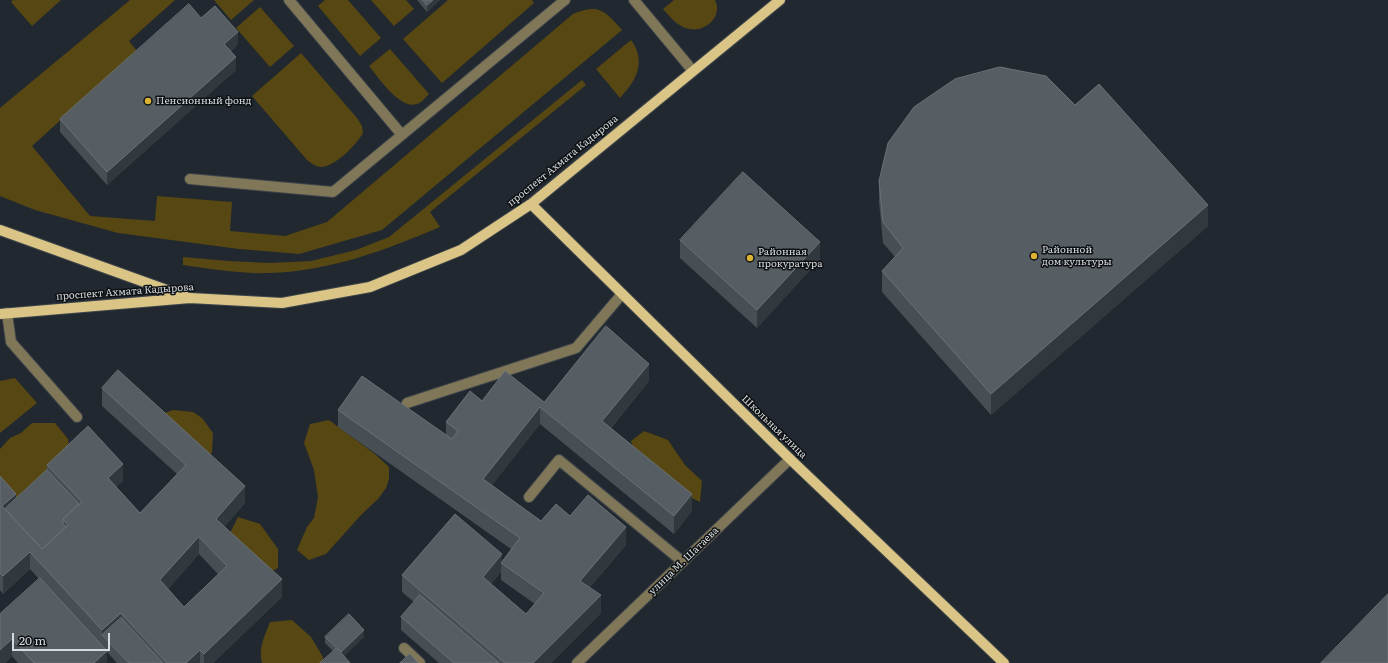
<!DOCTYPE html>
<html>
<head>
<meta charset="utf-8">
<style>
  body { margin:0 }
  #map { position:relative; width:1388px; height:663px; overflow:hidden; background:#21282f; font-family:Literata,serif }
  canvas { display:block }
  .scale { position:absolute; left:12px; top:633px; width:98px; height:18px; box-sizing:border-box; border:2px solid #d6dbdf; border-top:0; padding-left:5px; font-size:12px; line-height:14px; white-space:nowrap; color:#d6dbdf; -webkit-text-stroke:3px #0e1114; paint-order:stroke }
</style>
</head>
<body>
<div id="map">
<canvas width="1388" height="663"></canvas>
<div class="scale">20 m</div>
</div>
<script>
const g = document.querySelector('canvas').getContext('2d');
g.lineJoin = 'round';
function paint(path, color) {
  g.fillStyle = color;
  g.fill(path, 'evenodd');
}
function strokePath(path, color, width, dash) {
  g.strokeStyle = color;
  g.lineWidth = width;
  g.lineCap = dash ? 'butt' : 'round';
  g.setLineDash(dash || []);
  g.stroke(path);
}
function drawText(font, color, halo, rows, align = 'center') {
  g.font = font + ' Literata,serif';
  g.lineWidth = 3;
  g.setLineDash([]);
  g.textBaseline = 'middle';
  g.strokeStyle = halo;
  g.fillStyle = color;
  for (const [text, x, y, turn = 0] of rows) {
    g.save();
    g.translate(x, y);
    g.rotate((+turn || 0) * Math.PI / 180);
    g.textAlign = isNaN(turn) ? turn : align;
    if (halo) g.strokeText(text, 0, 0);
    g.fillText(text, 0, 0);
    g.restore();
  }
}
paint(new Path2D(`
  M13,0h48l-29,26 -21,-24z
  M130,0h45l-46,41 8,10 -105,95 58,70 65,5 2,-25 75,6 -2,29 55,5 42,-14 246,-208c26,-11 32,-3 49,16l-240,200 -83,24 -60,-5 -121,-16 -83,-23 -35,-14v-88z
  M214,0h40l-23,20z
  M325,0h23l33,38 -21,18 -42,-50z
  M371,0h35l8,9 -20,17z
  M448,0h84l2,3 -92,80 -39,-44z
  M674,0h41c8,16 -9,32 -25,29 -11,-1 -20,-12 -27,-20z
  M260,7l34,39 -24,21 -34,-39z
  M631,40c16,22 5,41 -11,58l-24,-29z
  M390,49l39,45c-4,4 -8,9 -12,10 -17,6 -39,-27 -48,-38z
  M301,53l56,65 5,8 1,7c-6,11 -28,34 -42,34 -5,0 -10,-4 -14,-7l-55,-64z
  M582,80l4,5 -156,127 10,15c-54,23 -110,44 -170,46 -29,1 -58,-4 -87,-8v-8l45,4 42,2 41,-2 45,-11 33,-13z
  M15,378l22,25 -37,30v-52z
  M173,410l20,2 9,6 11,15 -1,19 -6,10 -44,-48z
  M329,420l46,34 14,13v12l-3,9 -8,11 -17,16 -35,39 -17,6 -12,-10 10,-23 7,-9 4,-21 -4,-27 -10,-27 6,-19z
  M32,423h23l13,16 3,20 -46,41 -19,-4 -6,-8v-39l10,-11 11,-5z
  M644,431l24,9 17,25 17,16 -2,21 -29,-14 -33,-28 -7,-19z
  M238,517l22,7 18,25v19l-13,7 -36,-40z
  M292,620l19,17 12,20 -1,6h-60c-4,-15 3,-28 8,-41z`), '#574712');
const minor = new Path2D(`
  M289,0l113,135
  M634,0l59,71
  M190,179l143,13 232,-192
  M7,313l4,29 66,75
  M407,403l169,-55 46,-54
  M529,497l30,-37 124,102
  M404,648l16,15
  M577,663l213,-204`);
const major = new Path2D(`
  M531,204l259,255 214,204
  M0,230l186,67
  M0,314l190,-16 92,5 88,-16 91,-37 70,-46 249,-204`);
strokePath(minor, '#3e454b', 12);
strokePath(major, '#3e454b', 12);
strokePath(minor, '#807658', 10);
strokePath(major, '#dac586', 10);
paint(new Path2D(`
  M417,0h23l-13,12z
  M201,18l37,26 -7,7 5,19 -129,115 -47,-53v-13z
  M1075,105l133,121 -217,189 -109,-123v-21l13,-14 -12,-14 -4,-41v-21z
  M680,240l140,19 -63,69 -77,-70z
  M649,381l-38,47 81,83 -18,23 -134,-110 -48,61 49,36 29,-5 56,29 -36,42 11,26 -50,50h-112l-38,-33v-13l13,-15 -12,-10v-17l100,-13 9,-13 -173,-122v-17l108,25v-13l36,-21 62,1zM501,572v8l34,24 -9,10 -35,-30z
  M102,388l143,115 -21,24 58,70 -69,66h-96l-10,-11v11h-89l-6,-7 -7,7h-5l39,-84 -9,-10 -27,25 -3,-4v-114l16,22 31,-28v-5l76,16 -7,6 24,26 37,-39 -75,-68zM199,554l19,20 -34,33 -16,-18z
  M325,637h39l-20,19 -11,-5 -8,-8z`), '#474f54');
paint(new Path2D(`
  M433,0h7l-13,12v-7z
  M238,32v12l-14,12v-12z
  M236,57v13l-129,115v-13z
  M1208,205v21l-217,189v-21z
  M820,242v17l-63,69v-18z
  M649,364v17l-47,57v-17z
  M540,407v17l-57,73v-18z
  M123,464v17l-15,14v-17z
  M245,486v17l-29,33v-17z
  M16,494v17l-8,7 -6,-12z
  M692,494v17l-18,23v-18z
  M626,527v18l-46,53v-17z
  M199,537v17l-39,44v-18z
  M30,552v17l-27,25v-18z
  M502,554l-1,18 -18,22v-17z
  M282,579v18l-69,66h-9v-9z
  M601,595v18l-50,50h-18z
  M121,613v18l-19,4v-5z
  M364,630v7l-24,23v-7z
  M12,639v17l-7,7h-5v-13z
  M200,650v13h-14z
  M107,651v12h-13z`), '#31393f');
const building = new Path2D(`
  M423,0h10l-6,5z
  M189,4l12,14 14,-12 23,26 -14,12 12,13 -129,115 -47,-53z
  M1000,67l46,9 29,29 24,-21 109,121 -217,189 -109,-123 21,-23 -20,-26 -4,-41 9,-38 26,-36 41,-28z
  M743,172l77,70 -63,68 -77,-70z
  M606,326l43,38 -47,57 90,73 -18,22 -134,-109 -57,72 58,42 15,-17 14,12 18,-21 38,32 -46,54 21,14 -68,68h-28l-103,-88 53,-61 47,40 -19,23 43,37 18,-21 -43,-30 19,-25 -182,-128 24,-34 90,63 6,-8 -12,-9 24,-31 12,10 23,-30 39,31z
  M118,370l127,116 -29,33 66,60 -78,75 -4,-4 -14,13h-19l-46,-50 -19,17 -72,-78 -27,24 -3,-3v-97l16,18 -14,12 40,43 26,-24 -5,-6 19,-17 -35,-37 41,-39 35,38 -15,14 32,35 46,-48 -84,-77zM199,537l28,29 -43,41 -24,-27z
  M47,470l32,34 -16,15v5l3,3 -24,22 -37,-40z
  M40,578l67,73 -13,12h-60l-22,-24 -12,11v-36z
  M1388,594v69h-67z
  M420,595l79,68h-45l-53,-46z
  M349,614l15,16 -23,22 -16,-15z
  M121,618l42,45h-34l-27,-28z
  M337,648l13,15h-30z
  M410,654l8,9h-18z`);
paint(building, '#565e63');
strokePath(building, '#6a7177', 1);
for (const [x, y, r, color] of [
  [148,101,4,"#dab334"],
  [1034,256,4,"#dab334"],
  [750,258,4,"#dab334"]
]) {
  const dot = new Path2D();
  dot.arc(x, y, r, 0, 2 * Math.PI);
  g.fillStyle = color;
  g.fill(dot);
  strokePath(dot, '#0e1114', 1.5);
}
drawText('10px', '#d6dbdf', '#0e1114', [
  ["Пенсионный фонд",156,101],
  ["Районной",1042,250],
  ["дом культуры",1042,262],
  ["Районная",758,252],
  ["прокуратура",758,264]
], 'left');
drawText('10px', '#d6dbdf', '#0e1114', [
  ["проспект Ахмата Кадырова",563,161,-39],
  ["проспект Ахмата Кадырова",125,292,-4],
  ["Школьная улица",774,427,44],
  ["улица М. Шатаева",684,561,-44]
]);
</script>
</body>
</html>
